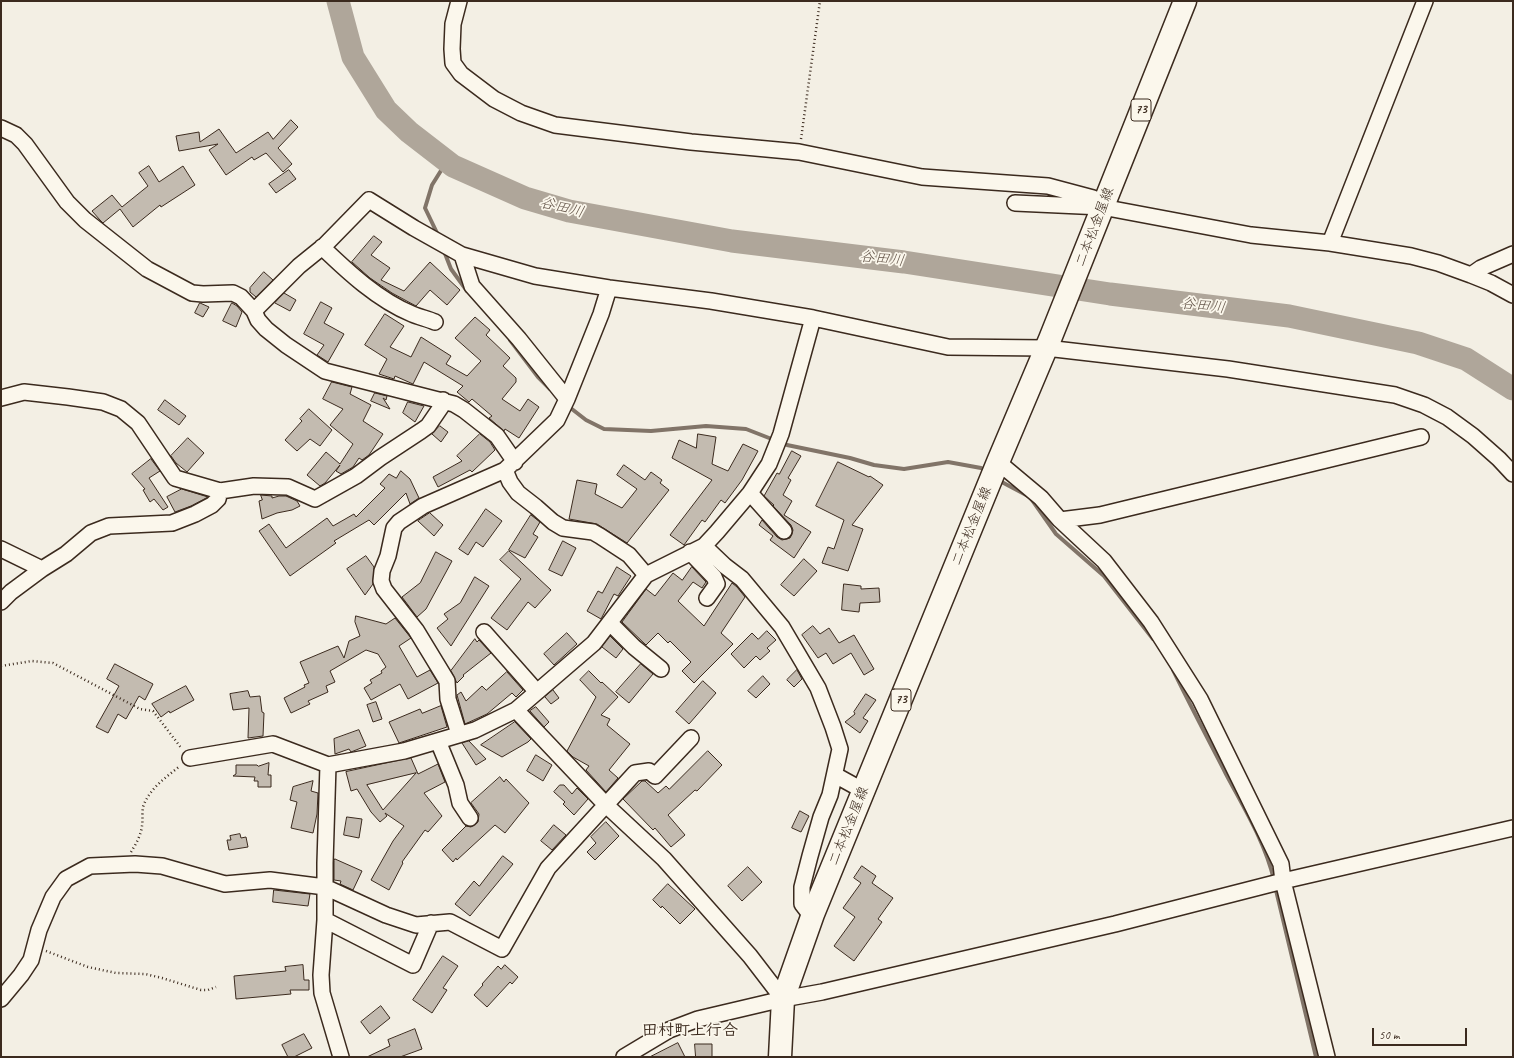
<!DOCTYPE html>
<html>
<head>
<meta charset="utf-8">
<style>
  body { margin:0 }
  #map { position:relative; width:1514px; height:1058px; overflow:hidden; background:#f3efe4; font-family:Caveat,sans-serif }
  canvas { display:block }
  .frame { position:absolute; inset:0; border:2px solid #3b2a1e; pointer-events:none }
  .scale { position:absolute; left:1372px; top:1028px; width:95px; height:18px; box-sizing:border-box; border:2px solid #3b2a1e; border-top:0; padding-left:5px; font-size:12px; line-height:14px; white-space:nowrap; color:#3b2a1e; -webkit-text-stroke:3px #fbf7ec; paint-order:stroke }
</style>
</head>
<body>
<div id="map">
<canvas width="1514" height="1058"></canvas>
<div class="frame"></div>
<div class="scale">50 m</div>
</div>
<script>
const g = document.querySelector('canvas').getContext('2d');
g.lineJoin = 'round';
function strokePath(path, color, width, dash) {
  g.strokeStyle = color;
  g.lineWidth = width;
  g.lineCap = dash ? 'butt' : 'round';
  g.setLineDash(dash || []);
  g.stroke(path);
}
function paint(path, color) {
  g.fillStyle = color;
  g.fill(path, 'evenodd');
}
function drawText(font, color, halo, rows, align = 'center') {
  g.font = font + ' Caveat,"Klee One",sans-serif';
  g.lineWidth = 3.5;
  g.setLineDash([]);
  g.textBaseline = 'middle';
  g.strokeStyle = halo;
  g.fillStyle = color;
  for (const [text, x, y, turn = 0] of rows) {
    g.save();
    g.translate(x, y);
    g.rotate((+turn || 0) * Math.PI / 180);
    g.textAlign = isNaN(turn) ? turn : align;
    if (halo) g.strokeText(text, 0, 0);
    g.fillText(text, 0, 0);
    g.restore();
  }
}
strokePath(new Path2D(`
  M438,235l-13,-27 7,-23 15,-24
  M444,251l7,18 16,22
  M510,340l28,37 12,12
  M568,406l18,14 18,9 47,2 55,-5 40,3 41,16 63,13 24,7 30,4 44,-7 33,6 7,4
  M998,480l32,17 26,37 48,42 49,63
  M1173,670c17,35 35,69 53,104 18,34 39,68 48,106
  M1275,886l41,171`), '#817468', 4);
strokePath(new Path2D(`
  M338,1l15,56 33,53 23,22 44,34 72,32 44,13 163,30 172,21 206,32 179,22 129,27 48,16 47,30`), '#afa69a', 23);
const building = new Path2D(`
  M291,120l7,7 -20,21 14,16 -9,8 -17,-19 -12,7 -2,-3 -26,18 -17,-25 9,-6 -39,7 -3,-15 23,-4 1,10 19,-13 17,24 32,-21 5,7z
  M149,166l10,16 24,-16 12,19 -34,22 -1,-2 -27,22 -13,-18 -17,14 -3,-3 -8,-9 20,-16 10,12 26,-21 -9,-13z
  M289,170l7,9 -20,14 -7,-9z
  M374,236l8,6 -11,13 19,13 -9,12 23,11 26,-29 30,28 -13,15 -17,-15 -14,16 -24,-13 -22,-15 -18,-16z
  M264,272l9,8 -17,17 -6,-5v-4z
  M284,293l12,7 -6,11 -15,-8z
  M321,302l11,6 -8,15 20,11 -16,28 -11,-7 7,-10 -20,-11z
  M200,303l9,4 -6,10 -8,-4z
  M232,303l5,3 5,6 -6,15 -13,-6z
  M385,314l19,12 -14,21 21,10 10,-20 30,19 -5,8 21,12 14,-15 -26,-23 20,-21 15,13 -4,5 24,23 -7,8 13,12v4l-14,17 18,12 8,-12 11,8 -20,31 -14,-9 -1,2 -15,-13 3,-2 -20,-17 -3,3 -12,-10 6,-6 -39,-24 -11,22 -18,-8 -1,3 -15,-5 8,-15 -22,-14z
  M332,382l20,5 -2,7 21,11 -8,16 20,13 -14,21 -7,5 -3,-2 -6,9 -12,7 -5,-3 4,-6 -15,18 -5,3 -13,-11 19,-23 14,12 13,-20 -23,-19 13,-16 -20,-10z
  M375,393l12,3 -1,4 -3,-2 7,11 -19,-8z
  M165,400l21,16 -7,9 -21,-15z
  M408,402l16,4 -9,16 -12,-9z
  M309,409l23,21 -12,16 -10,-7 -13,12 -12,-11 17,-19 -2,-2z
  M440,426l8,6 -7,10 -9,-8z
  M480,434l10,8 5,8 -23,22 -2,-2 -32,17 -5,-10 29,-16 -5,-5z
  M698,434l18,3 -4,27 16,7 15,-27 15,7 -16,29 -17,23 -4,-3 -16,22 -3,-2 -18,25 -14,-10 42,-55 -40,-22 7,-18 17,8z
  M188,438l16,15 -17,19 -11,-9 -5,-7z
  M792,451l9,5 -13,22 3,2 -8,15 9,6 -8,14 27,17 -17,26 -24,-18 3,-4 -14,-11 3,-5 15,17 5,3 8,-2 2,-4 1,-4 -2,-5 -18,-19 1,-1 -10,-9 13,-23 2,1z
  M151,459l9,12 -11,7 19,29 -5,3 -9,-11 -4,3 -7,-12 2,-1 -13,-15z
  M838,462l31,15 1,-1 13,9 -31,40 11,4 -15,42 -26,-8 6,-16 6,2 10,-29 -28,-14z
  M624,465l21,15 6,-8 11,8 -2,3 9,7 -42,53 -30,-19 -28,-5 8,-39 20,4 -2,10 27,14 15,-19 -20,-14z
  M401,471l9,8 9,19 -9,6 -4,-11 -32,32 -5,-5 -35,21 2,2 -46,33 -31,-45 10,-7 17,24 41,-30 6,8 21,-12 2,3 29,-29 -5,-4 9,-10 7,4z
  M182,489l26,8 -17,9 -16,6 -8,-15z
  M261,495l11,1v2l7,-2h7l11,5 3,5 -8,4 -15,3 -15,6 -3,-18 3,-1z
  M486,509l16,12 -19,26 -7,-5 -8,13 -9,-6z
  M430,513l13,12 -9,11 -16,-15z
  M531,515l9,7 -7,12 5,3 -13,21 -16,-8z
  M563,541l13,7 -14,28 -13,-6z
  M509,551l42,39 -16,18 -7,-6 -21,28 -16,-12 22,-29 8,-10 -21,-19z
  M436,552l16,9 -26,48 -9,8 -15,-20 18,-14z
  M366,556l8,11 -1,17 -8,11 -18,-26z
  M804,559l13,12 -23,25 -13,-11z
  M617,567l14,9 -13,20 -4,-2 -13,25 -14,-8 11,-20 4,2z
  M692,567l14,15 -4,6 -9,-6 -15,19 26,25 28,-43 5,4 8,10 -24,36 12,11 -39,39 -12,-12 9,-9 -21,-21 -2,2 -10,-10 -12,12 -24,-23 24,-33 9,7 18,-23 9,7z
  M475,577l14,9 -38,60 -14,-18 11,-9 -4,-5 16,-11z
  M844,584l17,2v3l18,-1 1,14 -20,1 -1,9 -17,-2z
  M356,616l30,8 9,-6 16,20 -12,8 18,31 13,-7 8,13 -30,16 -8,-15 -29,16 -7,-12 8,-5 -2,-3 12,-7 -1,-2 5,-4 -8,-13 -12,-4 -36,21 5,11 -9,4 2,6 -20,9 2,3 -19,9 -7,-15 21,-11 -1,-2 5,-2 -9,-21 38,-16 6,12 5,-17 11,-5 -5,-14z
  M813,626l7,8 9,-6 10,15 15,-8 20,34 -10,6 -13,-22 -18,11 -7,-11 -8,5 -16,-23z
  M767,631l9,9 -9,8 3,3 -10,9 -4,-4 -12,12 -13,-14 21,-21 6,6z
  M567,633l10,11 -23,21 -10,-11z
  M610,636l13,13 -7,9 -14,-11z
  M475,639l2,3 2,-2 12,13 -28,22 1,1 -7,7 -6,-12z
  M115,664l38,20 -8,16 -6,-4 -13,23 -8,-5 -10,19 -12,-6 23,-41 -12,-7z
  M641,664l12,10 -24,29 -13,-11z
  M797,670l5,9 -8,8 -7,-7z
  M589,671l12,12 1,-1 16,15 -17,18 9,4 -3,6 23,19 -21,26 9,8 -12,14 -20,-22 3,-4 -16,-9 -6,-6 29,-54 -16,-17z
  M507,672l16,18 -7,7 -4,-4 -25,21 -22,10 -8,-29 4,-3 5,9 16,-15 4,4z
  M763,676l7,8 -14,14 -8,-7z
  M703,681l13,12 -27,31 -13,-12z
  M186,686l8,14 -24,13 -1,-2 -8,6 -9,-13z
  M553,690l6,8 -8,6 -6,-7z
  M248,691l2,6 10,-1 2,16 2,1 -1,23 -15,2 1,-30 -16,2 -3,-16z
  M866,694l10,6 -13,18 5,3 -8,12 -15,-11 10,-8 -1,-2z
  M376,702l6,17 -9,3 -6,-17z
  M441,706l6,21 -48,16 -10,-21 31,-13 2,4z
  M536,707l13,15 -5,5 -14,-16z
  M515,722l16,17 -3,3 -26,15 -21,-12z
  M359,730l7,16 -15,6 -2,-3 -14,5 -1,-15z
  M469,741l17,18 -10,6 -14,-22z
  M708,751l14,14 -25,26 -2,-1 -27,25 17,20 -14,12 -16,-19 -2,2 -30,-31 19,-18h3l13,12 8,-7 3,3z
  M536,755l16,10 -9,16 -16,-10z
  M411,758l7,16 20,-10 7,18 -21,11 18,23 -14,16 -3,-2 -23,32 1,1 -14,27 -18,-10 22,-39 11,-15 -19,-13 2,3 -7,6 -9,-10 -14,-23 -6,2 -5,-19zM416,773l-33,37 -16,-25z
  M269,763l-1,12h3v12h-13v-6h-4l1,-4 -22,-1 3,-2v-9h21l1,1z
  M500,777l4,5 2,-3 23,24 -24,30 -10,-8 -38,35 -1,-2 -3,4 -11,-12 24,-24 5,1 7,-5 1,-8 -8,-11z
  M313,781l-2,10 7,2 -1,21 -4,19 -22,-5 6,-26 -7,-2 3,-13z
  M560,785h4l8,9 5,-6 11,11 -14,16 -11,-11 2,-2 -11,-10z
  M800,811l9,5 -8,16 -9,-4z
  M347,817l15,2 -3,19 -15,-3z
  M606,822l13,14 -24,24 -8,-8 9,-9 -5,-6z
  M554,825l12,10 -14,15 -11,-9z
  M240,834l1,4 5,-1 2,10 -19,3 -2,-10h4l-1,-4z
  M503,856l10,8 -43,52 -15,-12 19,-23 5,5z
  M335,859l27,12 -9,19 -13,-6 1,-3 -7,-1v-19z
  M862,866l14,10 -4,7 21,15 -15,21 4,3 -28,39 -20,-15 21,-29 -12,-9 18,-25 -7,-5z
  M748,867l14,15 -20,19 -14,-15z
  M668,884l27,25 -15,15 -18,-18 -1,2 -8,-8z
  M274,890l36,4 -2,12 -35,-4z
  M443,956l15,10 -15,22 4,2 -15,23 -19,-13z
  M303,965l1,15h5v10h-19l1,4 -55,5 -2,-23 52,-5 -1,-4z
  M505,965l13,12 -6,7 -2,-2 -23,25 -13,-12 9,-10 -1,-1 16,-18 3,3z
  M381,1006l9,12 -20,16 -9,-12z
  M415,1029l7,20 -22,8h-33l23,-11 -2,-6z
  M304,1034l8,14 -18,9h-6l-6,-12z
  M678,1043l7,14h-35z
  M695,1044h17v13h-16z`);
paint(building, '#c3bbb0');
strokePath(building, '#3b2a1e', 1);
const street = new Path2D(`
  M459,1l-6,23 -1,25 1,14 8,11 33,25 27,14 34,12 136,17 108,10 123,25 126,9 45,12 9,9
  M1,128l15,7 9,9 42,58 18,18 62,49 45,24 11,1 30,-1 8,4 13,14 4,9 8,9 20,16 39,26 129,33 10,6 33,26 18,26
  M1015,203l87,4 149,28 79,8 81,13 27,7 33,12 20,8 22,12
  M1330,243l95,-242
  M322,247c26,25 56,53 90,67 7,3 16,5 23,8
  M462,255l10,31 47,53 48,60
  M1471,275l10,-7 32,-14
  M254,311l45,-45 26,-21 44,-45 45,28 48,27 73,21 74,12 102,13 102,17 135,29 98,1 182,21 167,26 29,10 23,12 26,19 26,23 14,15
  M1,398l23,-6 44,5 35,5 18,7 17,14 37,55 45,13
  M998,462l43,36 19,22 44,41 47,61 49,77 81,165 2,17 44,176
  M505,470l5,12 8,11 18,14 17,15 10,6 30,4 7,4 29,19 17,20
  M750,493l34,38
  M1060,520l40,-5 321,-78
  M704,546l21,20 17,13 40,48 36,61 15,39 7,22 -10,46 -9,22 -11,39 -8,31v17l10,13
  M1,549l41,20 24,-15 25,-21 18,-7 63,-3 23,-9 17,-9 6,-6 2,-8 34,-5 34,1 27,12 41,-23 24,-18 41,-27 7,-5 13,-19 2,-7
  M690,552l24,25 3,7 -10,14
  M1,602l10,-10 31,-23
  M610,623l24,24 27,22
  M484,632l53,60
  M459,734l-11,-35 -1,-18 -31,-51 -32,-41 -3,-8 1,-10 6,-15 6,-28 5,-6 24,-16 82,-36 52,-50 10,-21 34,-85 8,-26
  M438,741l18,44 4,18 10,15
  M190,758l83,-14 55,21
  M835,775l29,16
  M325,920l88,45 18,-42
  M1,999l20,-24 10,-15 8,-30 14,-33 13,-18 24,-13 45,-2 27,2 63,18 45,-4 55,7 61,28 30,10 34,-3 52,27 46,-81 87,-95 14,-2 6,5 36,-38
  M783,999l-33,-43 -86,-97 -58,-54 -90,-95 78,-67 52,-68 58,-29 13,-14 33,-39 19,-29 12,-30 32,-116
  M341,1057l-19,-64 -1,-18 4,-55v-57l3,-98 76,-14 71,-21 41,-20
  M624,1057l45,-27 29,-11 85,-20 39,-7 293,-68 168,-43 230,-53`);
const primary = new Path2D(`
  M780,1057l3,-58 30,-85 185,-452 52,-123 135,-338`);
strokePath(street, '#3b2a1e', 18);
strokePath(primary, '#3b2a1e', 25);
strokePath(new Path2D(`
  M801,139l19,-138
  M1,666l31,-5 21,2 87,46 13,2 29,38
  M131,852c5,-8 10,-17 11,-26 1,-6 0,-13 1,-19 6,-18 22,-29 37,-41
  M46,951l42,16 28,6 29,1 17,4 39,12h7l8,-3`), '#3b2a1e', 2.5, [1, 3]);
strokePath(street, '#fbf7ec', 15);
strokePath(primary, '#fbf7ec', 22);
for (const [x, y, w] of [
  [1141,110,20],
  [901,700,20]
]) {
  const box = new Path2D();
  box.roundRect(x - w / 2, y - 11, w, 22, 3);
  g.fillStyle = '#fbf7ec';
  g.fill(box);
  strokePath(box, '#3b2a1e', 1);
}
drawText('bold 13px', '#3b2a1e', null, [
  ["73",1141,110],
  ["73",901,700]
]);
drawText('14px', '#3b2a1e', '#fbf7ec', [
  ["二本松金屋線",1095,227,-69],
  ["二本松金屋線",972,526,-68],
  ["二本松金屋線",849,826,-68]
]);
drawText('italic 15px', '#645549', '#fbf7ec', [
  ["谷田川",562,208,14],
  ["谷田川",882,259,7],
  ["谷田川",1203,306,7]
]);
drawText('bold 16px', '#3b2a1e', '#fbf7ec', [
  ["田村町上行合",690,1031]
]);
</script>
</body>
</html>
